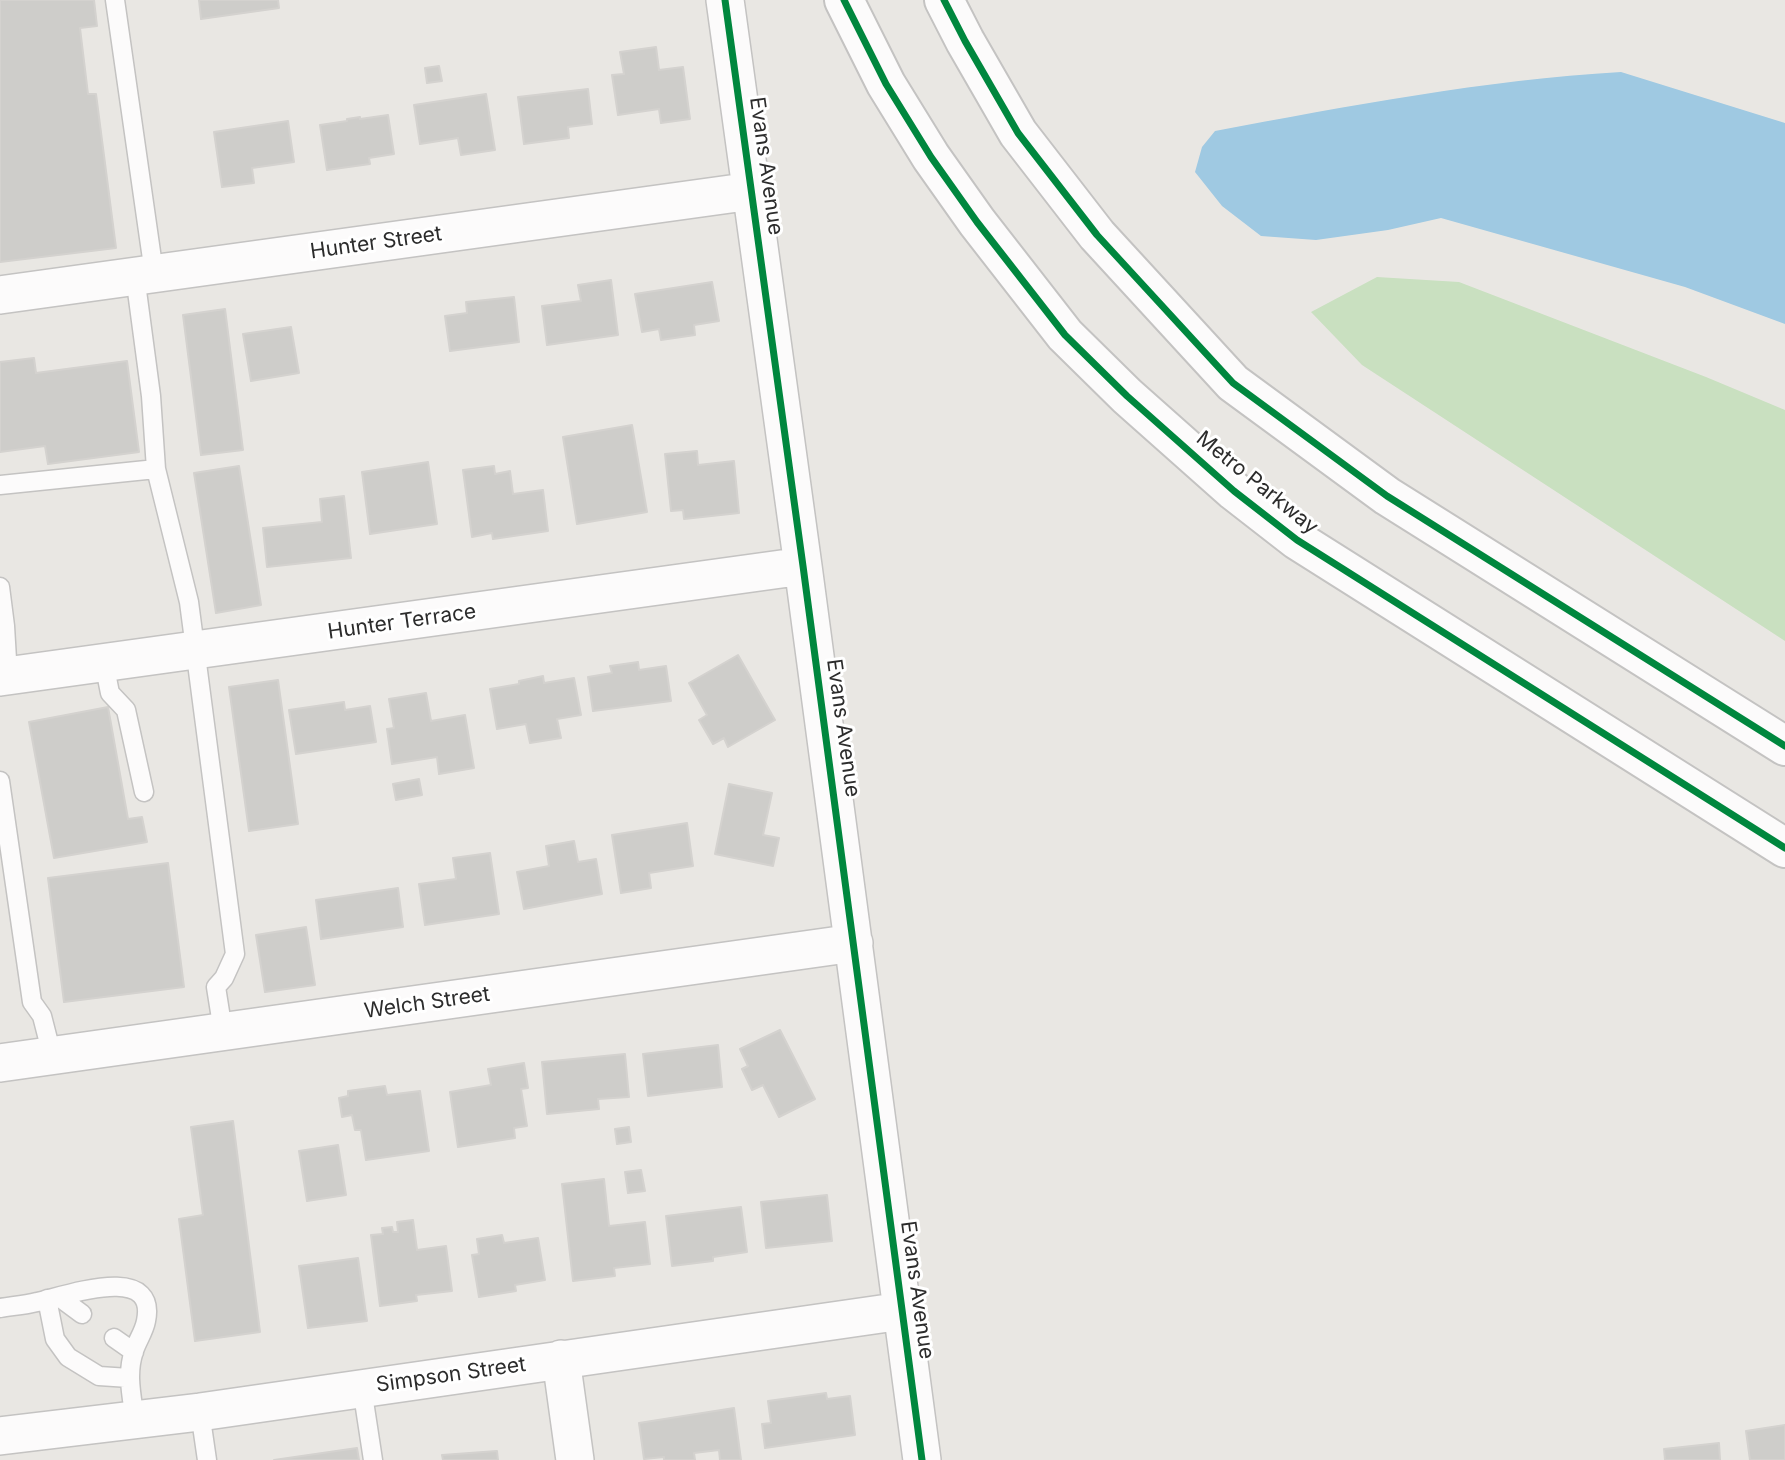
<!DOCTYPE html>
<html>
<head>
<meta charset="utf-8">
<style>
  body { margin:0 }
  canvas { display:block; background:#e9e7e3 }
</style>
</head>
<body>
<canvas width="1785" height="1460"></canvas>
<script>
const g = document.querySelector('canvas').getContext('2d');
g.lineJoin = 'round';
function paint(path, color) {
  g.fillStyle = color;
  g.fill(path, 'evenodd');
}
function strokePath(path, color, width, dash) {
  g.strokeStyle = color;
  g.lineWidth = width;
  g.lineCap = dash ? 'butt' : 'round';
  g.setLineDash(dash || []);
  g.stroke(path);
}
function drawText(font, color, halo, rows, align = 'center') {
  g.font = font + ' Inter,sans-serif';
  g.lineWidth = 6;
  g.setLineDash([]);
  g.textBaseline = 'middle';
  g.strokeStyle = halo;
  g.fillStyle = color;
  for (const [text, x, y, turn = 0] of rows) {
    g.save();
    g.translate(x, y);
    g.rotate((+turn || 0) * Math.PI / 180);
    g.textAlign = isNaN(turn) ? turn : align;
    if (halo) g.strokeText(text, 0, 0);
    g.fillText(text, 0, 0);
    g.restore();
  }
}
paint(new Path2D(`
  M1377,277l82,5 247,95 79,33v231l-423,-276 -51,-53z`), '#c9e0c0');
paint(new Path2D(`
  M1621,72l164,51v201l-100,-37 -244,-69 -53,12 -72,10 -55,-4 -39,-30 -27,-34 7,-25 13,-16c134,-25 269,-51 406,-59z`), '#9fc9e2');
const building = new Path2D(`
  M0,0h94l3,26 -17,2 8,66h8l20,154 -116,14z
  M199,0h79l1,8 -78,11z
  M656,47l3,23 24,-3 7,52 -29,4 -2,-14 -41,6 -6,-40 12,-1 -4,-22z
  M439,66l3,15 -15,2 -2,-15z
  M588,89l4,35 -24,3 1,11 -45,6 -6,-47z
  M486,94l9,56 -34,5 -3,-17 -38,6 -6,-39z
  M388,115l6,39 -25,4 1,6 -43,6 -7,-45 27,-4v-2l13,-2v2z
  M288,121l6,41 -42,6 2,15 -32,4 -8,-55z
  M611,280l7,55 -71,10 -5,-39 39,-5 -3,-16z
  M712,282l7,39 -25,4 1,10 -34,5 -2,-11 -17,3 -7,-38z
  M514,297l5,45 -69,9 -5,-35 22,-3 -1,-11z
  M225,309l18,141 -42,5 -18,-140z
  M291,327l8,46 -48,8 -8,-47z
  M34,358l2,15 91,-12 12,91 -91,12 -3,-18 -45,6v-90z
  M632,425l15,87 -70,12 -14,-87z
  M697,451l1,14 36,-4 5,52 -55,6 -1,-9 -12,1 -6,-57z
  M428,462l9,62 -67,10 -8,-62z
  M239,466l22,139 -45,8 -22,-140z
  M494,466l1,8 15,-3 3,23 30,-4 5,41 -55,8 -1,-6 -20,4 -9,-67z
  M344,496l7,62 -84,9 -4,-39 59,-6 -2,-23z
  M738,655l37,65 -47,27 -4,-9 -11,6 -14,-24 8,-5 -18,-32z
  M638,662l1,8 27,-4 5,35 -78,10 -5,-34 24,-4 -2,-7z
  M543,676l1,7 30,-5 7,37 -24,4 4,19 -31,5 -4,-19 -29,5 -7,-40 29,-5v-3z
  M278,680l20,144 -49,7 -20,-144z
  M426,693l5,28 34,-6 9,53 -35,6 -2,-17 -45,7 -5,-35 7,-1 -5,-29z
  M344,702l1,8 25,-4 6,36 -80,12 -7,-44z
  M108,707l20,112 14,-2 5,25 -93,16 -25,-136z
  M419,779l3,16 -26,5 -3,-16z
  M729,784l43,9 -9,42 16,3 -6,28 -58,-12z
  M687,823l6,43 -44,7 2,15 -30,5 -9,-58z
  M574,841l4,21 18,-3 6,35 -78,15 -7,-37 32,-6 -3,-20z
  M490,853l9,61 -74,11 -6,-41 37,-5 -3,-21z
  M168,863l16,124 -120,15 -16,-124z
  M398,888l5,39 -82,12 -5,-39z
  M306,927l9,58 -50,7 -9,-57z
  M780,1030l35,69 -36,18 -16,-32 -11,5 -10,-21 6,-3 -8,-17z
  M718,1045l4,42 -74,9 -5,-42z
  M625,1054l4,43 -31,2 1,10 -52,5 -5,-52z
  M524,1063l4,25 -7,1 6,37 -13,2 1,10 -57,9 -8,-55 41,-7 -3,-16z
  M385,1086l2,9 33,-4 9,60 -63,9 -5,-30h-6l-3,-15 -10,2 -3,-19 9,-2v-5z
  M233,1121l27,211 -65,9 -16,-122 24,-4 -12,-88z
  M629,1127l2,15 -14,2 -2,-15z
  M338,1145l8,50 -39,6 -8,-50z
  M641,1170l4,21 -17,2 -3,-21z
  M604,1179l5,47 36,-4 5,42 -36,4 1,8 -42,5 -11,-97z
  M827,1195l5,46 -66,7 -5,-46z
  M741,1207l6,45 -34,5v4l-41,5 -6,-50z
  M413,1220l4,30 29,-4 6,45 -36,4 1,6 -37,5 -9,-71 12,-1 -1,-6 10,-1 1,5h5l-1,-10z
  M502,1235l2,8 34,-5 7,42 -30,5 1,6 -37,6 -7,-42 7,-1 -2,-15z
  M358,1258l9,63 -59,7 -9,-62z
  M826,1393l1,6 23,-3 5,39 -90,13 -3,-24 9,-1 -3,-22z
  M734,1408l7,52h-21l-1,-10 -25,3 1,7h-31v-3l-20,2 -5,-36z
  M1785,1425v35h-35l-4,-29z
  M1719,1443l1,17h-55l-1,-11z
  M357,1448l2,12h-85z
  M497,1451l1,9h-55l-1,-5z`);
paint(building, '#cecdca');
strokePath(building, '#d4d2cf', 2);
const lane = new Path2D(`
  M115,0l39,273
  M135,276l16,120 5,73
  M0,485l156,-16 33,133 46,352 -11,24 -8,9 7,44
  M0,587l5,39 3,50
  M104,663l6,30 16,17 18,82
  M0,781l32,221 10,14 10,39
  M59,1297l23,17
  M47,1299l8,40 13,18 31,19 30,2
  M0,1308c12,-2 25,-3 37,-6 28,-6 121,-40 109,19 -2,11 -9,20 -12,30 -8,23 -2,46 1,69
  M114,1338l20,14
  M362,1388l11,72
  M200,1412l7,48`);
const street = new Path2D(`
  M725,0l78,566 119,894
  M0,295l752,-104
  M0,677l803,-111
  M0,1063l854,-120
  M561,1359l14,101
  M0,1436l200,-24 702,-101`);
const secondary = new Path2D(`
  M844,0l42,84 45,73 46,65 88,113 62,61 107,95 63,49 488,308
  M944,0l21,41 53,92 79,102 136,148 154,113 398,250`);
strokePath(lane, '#c4c3c2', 21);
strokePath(street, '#c4c3c2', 40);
strokePath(secondary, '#c4c3c2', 42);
strokePath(lane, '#fcfbfb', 18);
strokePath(street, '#fcfbfb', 37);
strokePath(secondary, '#fcfbfb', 38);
strokePath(new Path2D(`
  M725,0l78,566 119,894
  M844,0l42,84 45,73 46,65 88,113 62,61 107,95 63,49 488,308
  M944,0l21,41 53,92 79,102 136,148 154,113 398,250`), '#00873e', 7);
drawText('21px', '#2c2c2c', '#fff', [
  ["Evans Avenue",766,166,82],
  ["Hunter Street",376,243,-8],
  ["Metro Parkway",1257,483,39],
  ["Hunter Terrace",402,622,-8],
  ["Evans Avenue",843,728,82],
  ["Welch Street",427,1003,-8],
  ["Evans Avenue",917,1290,82],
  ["Simpson Street",451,1375,-8]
]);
</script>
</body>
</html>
